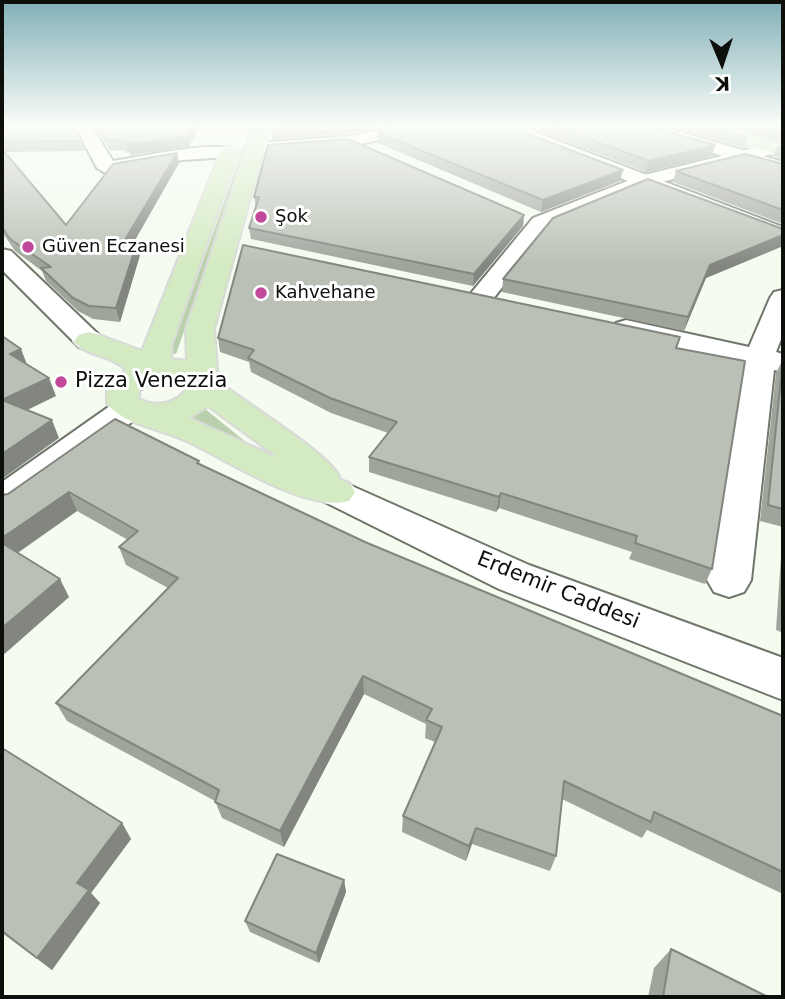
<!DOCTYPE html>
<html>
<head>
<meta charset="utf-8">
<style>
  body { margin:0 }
  #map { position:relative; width:785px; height:999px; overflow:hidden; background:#f4fbef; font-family:"DejaVu Sans",sans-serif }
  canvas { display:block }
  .frame { position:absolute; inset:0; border:4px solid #0d0f0b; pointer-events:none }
  .north { position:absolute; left:687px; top:28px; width:70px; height:70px; -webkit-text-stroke:5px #fff; paint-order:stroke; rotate:178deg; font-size:19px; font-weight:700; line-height:28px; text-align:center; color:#0d0f0b }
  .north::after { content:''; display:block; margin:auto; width:24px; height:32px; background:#0d0f0b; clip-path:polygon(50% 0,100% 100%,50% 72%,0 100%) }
</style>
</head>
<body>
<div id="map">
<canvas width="785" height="999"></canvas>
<div class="frame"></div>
<div class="north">K</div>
</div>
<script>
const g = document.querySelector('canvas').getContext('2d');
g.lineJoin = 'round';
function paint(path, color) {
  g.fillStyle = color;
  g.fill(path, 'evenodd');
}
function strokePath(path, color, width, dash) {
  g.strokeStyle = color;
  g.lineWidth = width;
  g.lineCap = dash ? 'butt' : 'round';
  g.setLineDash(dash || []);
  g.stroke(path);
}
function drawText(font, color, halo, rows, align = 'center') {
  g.font = font + ' "DejaVu Sans",sans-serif';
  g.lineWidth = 6;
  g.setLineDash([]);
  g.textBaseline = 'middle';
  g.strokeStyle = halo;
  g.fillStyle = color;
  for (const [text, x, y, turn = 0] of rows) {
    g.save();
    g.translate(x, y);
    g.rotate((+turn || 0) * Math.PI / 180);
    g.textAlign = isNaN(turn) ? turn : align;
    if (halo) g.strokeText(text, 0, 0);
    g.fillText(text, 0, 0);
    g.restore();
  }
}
paint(new Path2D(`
  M251,126h5l-80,228h-6z
  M204,408l64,52 -80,-40z`), '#bacfab');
const minor = new Path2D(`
  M75,126h16l22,35c21,-3 113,-24 126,-9l-9,5 -48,3 -75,14 -10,-6z
  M399,126h31l-2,4 -77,16 -96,7 -9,-5 9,-5 96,-7z
  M511,126h31l-2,4 -25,5 -8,-5z
  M774,143l9,5 -3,4 -126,32 -105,44 -60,76h-18l-4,-6 66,-80 107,-42z
  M783,290v44l-7,18 7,2v18l-9,-2 -23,210 -7,12 -15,5 -15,-5 -7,-12 37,-217 -128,-28 -4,-6 4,-6 10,-3 123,27 21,-49 4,-6z
  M129,398l12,3 5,7 -5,7 -125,95 -14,4v-32l115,-81z`);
const tertiary = new Path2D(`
  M496,126h23l264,101v15l-285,-112z
  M634,126h26l123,36v12l-147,-44z`);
const secondary = new Path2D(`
  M2,249l9,2 88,84 5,6 -5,6 -10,3 -10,-3 -77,-77z
  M336,479l193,86 254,93v42l-284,-111 -176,-88 -6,-9 6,-9z`);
const primary = new Path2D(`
  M254,126h16l-56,203 4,52c21,18 122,79 122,99l9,3 6,9 -6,9c-43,12 -124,-43 -165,-61 -23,-11 -63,-16 -77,-37v-14l19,-19c-13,-15 -40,-13 -52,-29l5,-6 10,-3 10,3 43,16 79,-200 9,-5 9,5 -67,192 -1,16 16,2 -1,-32zM171,377l14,3 3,6c-9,18 -32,22 -49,13v-8l13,-9zM208,406l72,53 -91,-41z
  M692,126h25l66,19v11l-89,-26z`);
strokePath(minor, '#70766c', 4);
strokePath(tertiary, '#70766c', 4);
strokePath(secondary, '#70766c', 4);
strokePath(primary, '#d8d9d8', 4);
paint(minor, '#fff');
paint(tertiary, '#fff');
paint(secondary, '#fff');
paint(primary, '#d4eac2');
paint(new Path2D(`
  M2,126l80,15 3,10 -80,1 61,73 111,-72 2,10 -46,80 7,12 -20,67 -27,-3 -15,-8 -32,-30 -4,-10 -27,-20 -13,-19z
  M94,126h107l-12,20 -59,9v-3l-5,1v-3l-15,1z
  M542,126h107l66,19 -3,11 -66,16 -104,-40z
  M669,126h39l40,11 -3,11z
  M725,126h58v17z
  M378,133l242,48 -79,31 -163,-69z
  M777,146l6,1v13l-10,-4z
  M783,164v60l-110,-42 3,-11z
  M254,197l270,18 -1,11 -50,60 -222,-47 -2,-11 7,-20z
  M783,229v17l-77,32 -22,53 -182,-39 1,-13z
  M218,338l459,10 35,221 -7,15 -76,-25 3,-7 -133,-44 -3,4 -127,-40v-15l19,-24 -57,-20 -80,-41 -2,-10 -29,-10z
  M783,359v274l-7,-3 7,-103 -23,-6 16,-148z
  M200,464l165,78 418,174v178l-136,-64 -5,8 -80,-39 -6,57 -6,15 -78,-27 -6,17 -64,-29 1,-16 32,-74 -10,-4 1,-14 -62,-30 -80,153 -62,-29 -7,-17 -148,-80 -11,-18 112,-115 -42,-23 -7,-18 9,-7 -51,-29 -59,42 51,44 -67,59v-161z
  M2,748l120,75 9,16 -40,54 9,10 -48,67 -50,-37z
  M344,880l2,12 -27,71 -69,-31 -5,-11z
  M671,949l97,48h-120l6,-29z`), '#a0a59c');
paint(new Path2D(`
  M193,126h8l-12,20 -59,9 -2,-10z
  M314,126h73l-36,7 -78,6 -1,-10z
  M715,145l-3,11 -66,16 3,-11z
  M177,153l2,10 -53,93 -3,-13z
  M623,170l-3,11 -79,31 2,-12z
  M524,215l-1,11 -50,60 1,-12z
  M783,235v11l-77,32 -22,53 4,-14 22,-52z
  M137,243l3,12 -20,67 -4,-14z
  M21,349l7,18 -18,-13z
  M49,378l7,18 -45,22 -9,-18z
  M52,420l7,18 -57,41v-25z
  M69,492l8,19 -69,48 -6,-12v-9z
  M501,493l-2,15 -3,4 3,-15z
  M60,579l9,18 -67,59v-28z
  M363,676l1,18 -80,153 -4,-16z
  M122,823l9,16 -40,54 9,10 -48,67 -15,-12 40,-75z
  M476,828l-4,16 -6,17 3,-15z
  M344,880l2,12 -27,71 -3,-10z`), '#82867f');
const building = new Path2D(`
  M2,126h72l8,15 -80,1z
  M98,126h95l-6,10 -59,9 2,-3h-7l2,-2 -18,1z
  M272,126h42l-42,3z
  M412,126h95l116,44 -80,30 -165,-67z
  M554,126h95l66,19 -66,16z
  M763,126h20v6z
  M348,139l176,76 -50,59 -225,-46 10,-31h-5l14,-52z
  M2,149l64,76 47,-61 64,-11 -54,90h14l-21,65 -27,-2 -16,-8 -32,-30 10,-1 -41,-28 -8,-12z
  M745,154l38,10v46l-107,-39z
  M648,179l135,50v6l-73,30 -22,52 -185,-38 50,-61z
  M243,245l437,92 -4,11 69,13 -33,208 -77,-26 2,-7 -136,-43 -2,4 -130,-40 28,-35 -67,-24 -82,-40 6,-8 -36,-12z
  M2,336l19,13 -11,5 39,24 -47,22 50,20 -50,34z
  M783,359v150l-15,-4z
  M115,419l84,42 -2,2 168,79 418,174v156l-129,-60 -3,10 -87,-41 -8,75 -80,-28 -7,18 -66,-30 39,-89 -16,-7 6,-11 -69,-33 -83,155 -65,-29 4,-12 -163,-87 122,-125 -59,-31 19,-16 -69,-39 -67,46v-43l6,-1z
  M2,543l58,36 -58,49z
  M2,748l120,75 -45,60 12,7 -52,68 -35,-27z
  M277,854l67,26 -28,73 -71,-32z
  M671,949l97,48h-105z`);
paint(building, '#bac0b5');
strokePath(building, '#82867f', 2);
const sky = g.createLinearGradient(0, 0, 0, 266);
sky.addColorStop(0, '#81afb8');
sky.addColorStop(0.47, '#fafdf8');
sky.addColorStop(1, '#fafdf800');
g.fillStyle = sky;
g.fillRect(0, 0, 785, 266);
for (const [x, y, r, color] of [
  [261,217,7,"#c1489b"],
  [28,247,7,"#c1489b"],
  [261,293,7,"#c1489b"],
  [61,382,7,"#c1489b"]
]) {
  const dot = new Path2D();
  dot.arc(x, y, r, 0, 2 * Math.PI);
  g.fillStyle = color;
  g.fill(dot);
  strokePath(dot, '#fff', 2.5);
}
drawText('18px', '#0d0f0b', '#fff', [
  ["Şok",275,217],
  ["Güven Eczanesi",42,247],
  ["Kahvehane",275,293]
], 'left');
drawText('21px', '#0d0f0b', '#fff', [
  ["Pizza Venezzia",75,382]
], 'left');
drawText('21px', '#0d0f0b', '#fff', [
  ["Erdemir Caddesi",558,591,22]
]);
</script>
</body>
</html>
